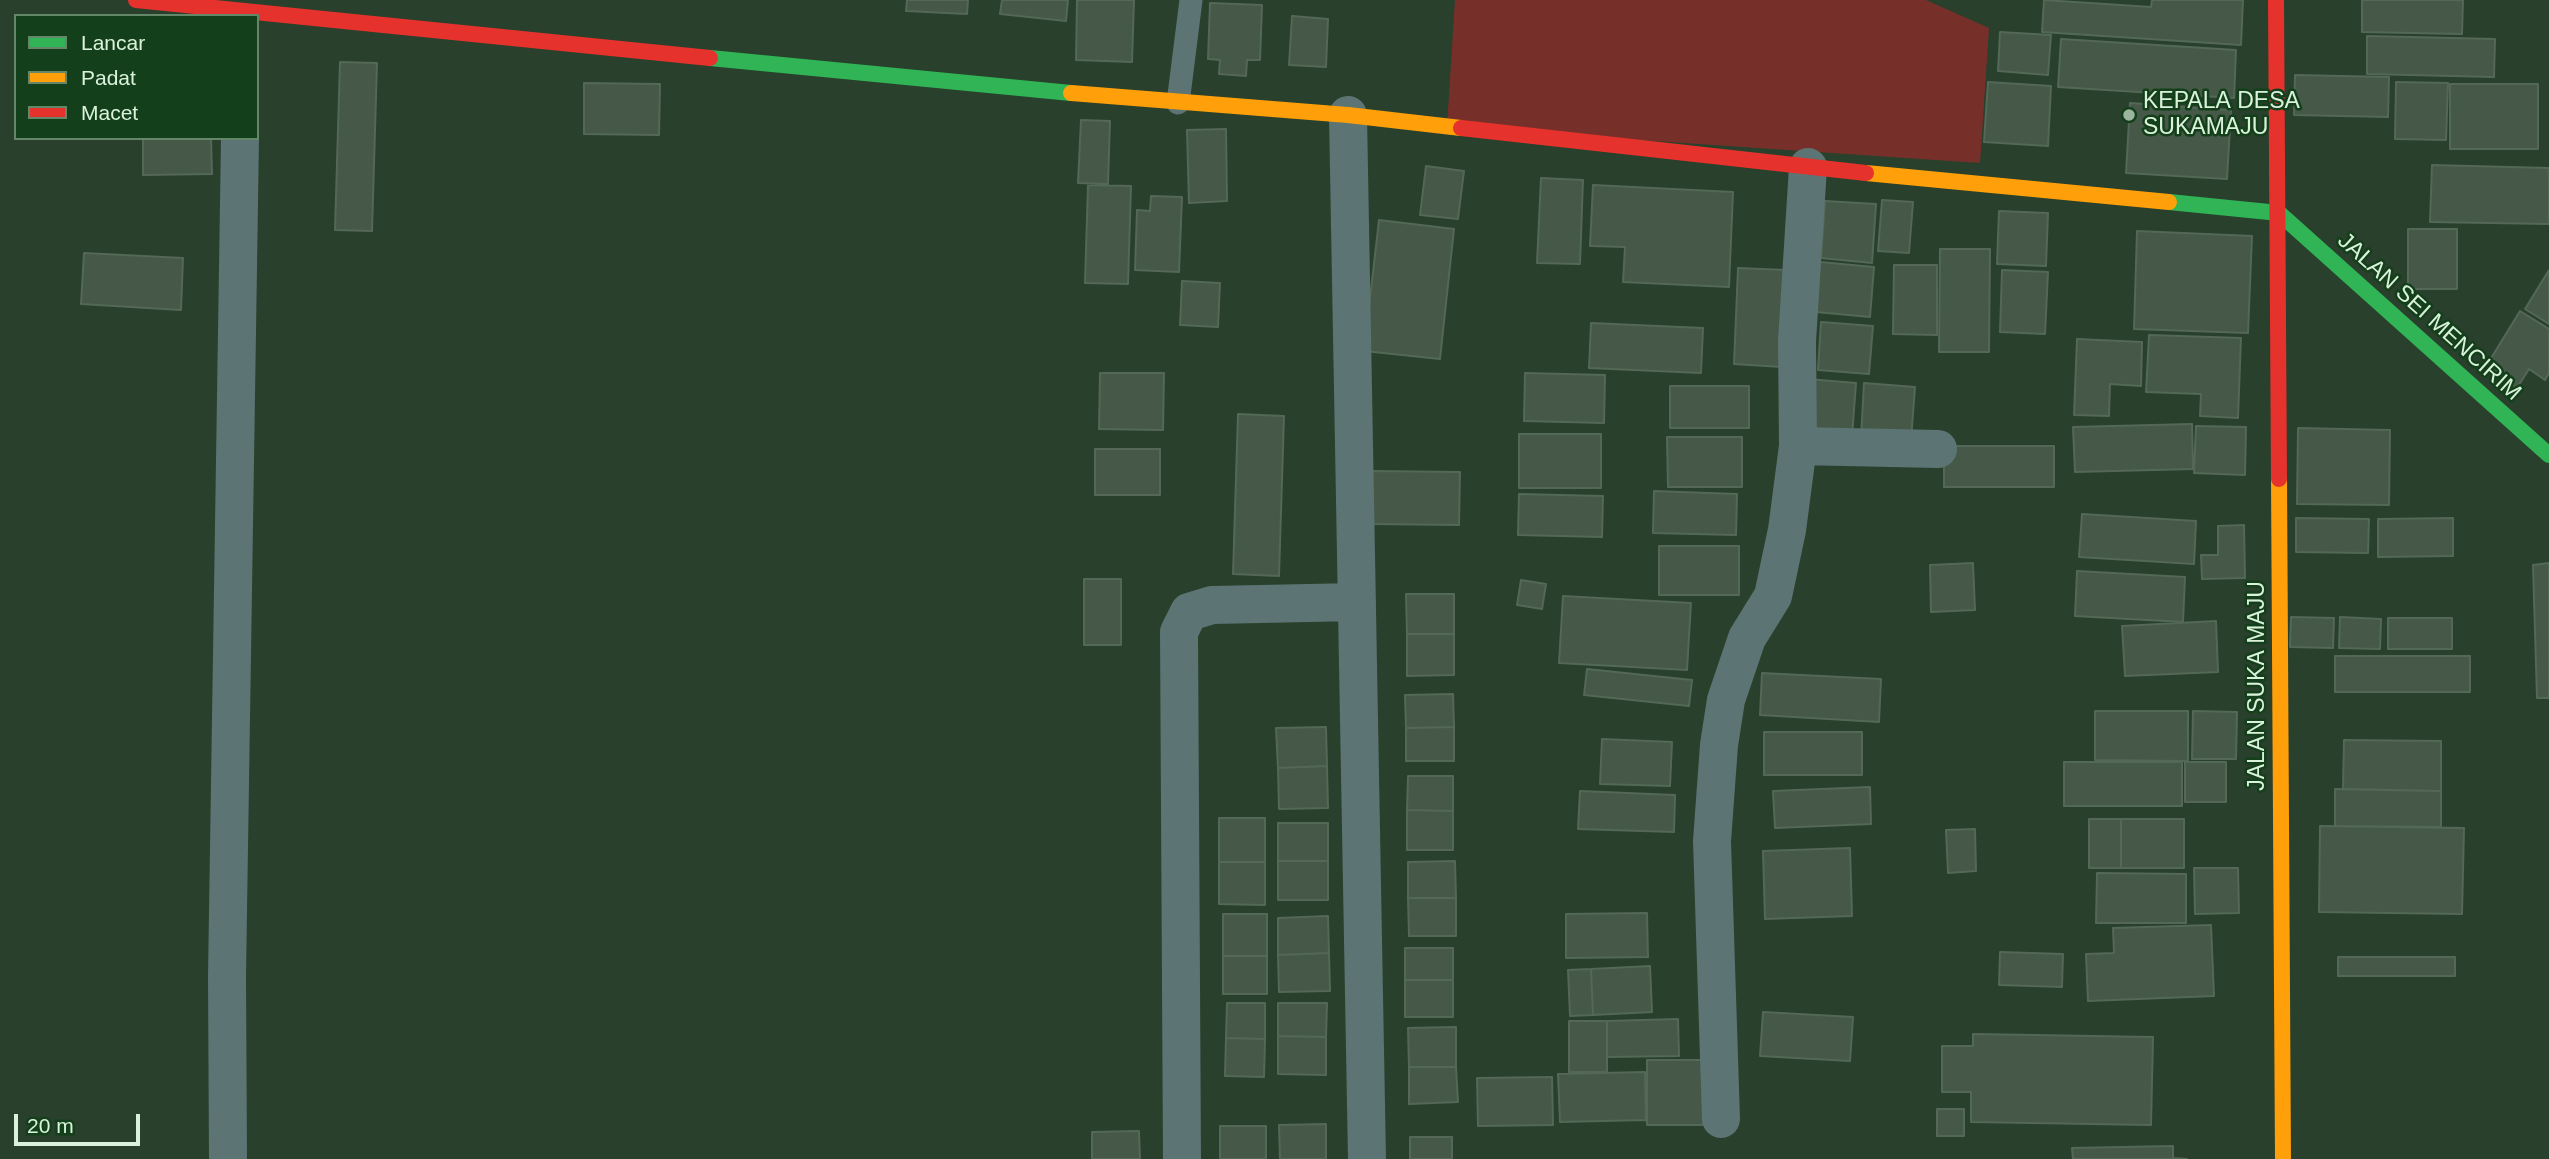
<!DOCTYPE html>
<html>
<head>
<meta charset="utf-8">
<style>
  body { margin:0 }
  #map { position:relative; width:2549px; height:1159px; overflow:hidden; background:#29402c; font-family:Helvetica,sans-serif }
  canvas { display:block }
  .legend { position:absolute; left:14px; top:14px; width:245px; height:126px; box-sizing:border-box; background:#143f1b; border:2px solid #638768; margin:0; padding:9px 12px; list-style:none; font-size:21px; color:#daf2dc }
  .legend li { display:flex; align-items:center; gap:14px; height:35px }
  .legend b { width:35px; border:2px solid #638768 }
  .scale { position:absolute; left:14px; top:1114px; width:126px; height:32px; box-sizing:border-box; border:4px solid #daf2dc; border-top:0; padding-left:9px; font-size:21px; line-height:24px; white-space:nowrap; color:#daf2dc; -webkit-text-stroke:5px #143f1b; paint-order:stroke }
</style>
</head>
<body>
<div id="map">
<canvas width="2549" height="1159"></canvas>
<ul class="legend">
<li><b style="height:9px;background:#30b455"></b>Lancar</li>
<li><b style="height:9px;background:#ff9f0a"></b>Padat</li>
<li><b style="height:9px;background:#e5322d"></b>Macet</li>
</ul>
<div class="scale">20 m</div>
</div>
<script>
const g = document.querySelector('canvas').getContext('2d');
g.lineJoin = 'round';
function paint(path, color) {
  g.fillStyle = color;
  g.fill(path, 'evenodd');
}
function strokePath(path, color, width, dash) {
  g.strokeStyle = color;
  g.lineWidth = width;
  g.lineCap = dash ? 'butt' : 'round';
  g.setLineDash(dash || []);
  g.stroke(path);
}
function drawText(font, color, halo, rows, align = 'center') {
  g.font = font + ' Helvetica,sans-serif';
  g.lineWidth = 5;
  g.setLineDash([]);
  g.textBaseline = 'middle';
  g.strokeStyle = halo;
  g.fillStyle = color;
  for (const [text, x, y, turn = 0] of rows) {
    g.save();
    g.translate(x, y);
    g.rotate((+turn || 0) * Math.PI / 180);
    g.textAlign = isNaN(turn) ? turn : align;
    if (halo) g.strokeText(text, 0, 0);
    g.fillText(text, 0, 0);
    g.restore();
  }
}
paint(new Path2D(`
  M1455,0h471l63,28 -9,135 -533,-36z`), '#773029');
const building = new Path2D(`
  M907,0h61l-1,14 -61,-3z
  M1002,0h66l-2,21 -66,-7z
  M1077,0h57l-2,62 -56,-2z
  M2044,0l107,7 1,-7h91l-2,45 -199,-13z
  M2362,0h101l-1,34 -100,-2z
  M1210,3l52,2 -2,55h-13l-1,16 -27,-2 1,-14 -12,-1z
  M1292,16l36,3 -2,48 -37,-2z
  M2000,32l51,3 -3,40 -50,-4z
  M2367,36l128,3 -1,38 -127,-3z
  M2061,39l175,11 -2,48 -176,-11z
  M340,62l37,1 -5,168 -37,-1z
  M2295,75l94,2 -1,40 -94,-2z
  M1988,82l63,4 -3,60 -64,-4z
  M2396,82l52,1 -2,57 -51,-1z
  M584,83l76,1 -1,51 -75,-1z
  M2450,84h88v65h-88z
  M2130,103l101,7 -4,69 -101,-6z
  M1081,120l29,1 -2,63 -30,-1z
  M1226,129l1,72 -38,2 -2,-73z
  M143,138h68l1,36 -69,1z
  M2432,165l117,3v56l-119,-2z
  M1426,166l38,5 -6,48 -38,-4z
  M1541,178l42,2 -3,84 -43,-1z
  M1088,185l43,1 -3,98 -43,-1z
  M1593,185l140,7 -4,95 -106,-5 2,-35 -35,-1z
  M1151,196l31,1 -3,75 -44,-2 2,-60 13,1z
  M1882,200l31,2 -4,51 -31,-2z
  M1825,201l51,3 -4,59 -51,-5z
  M1999,211l49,2 -2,53 -49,-2z
  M1379,220l75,9 -14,130 -76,-8z
  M2408,229h49v60h-49z
  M2137,231l115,5 -4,97 -114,-4z
  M1940,249h50l-1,103h-50z
  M84,253l99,5 -2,52 -100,-6z
  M1820,262l54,5 -4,50 -54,-5z
  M1894,265h43v70l-44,-1z
  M1738,268l48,2 -4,97 -48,-3z
  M2002,270l46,2 -3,62 -45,-2z
  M2549,270v54l-24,-15z
  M1182,281l38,2 -2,44 -38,-2z
  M2520,311l29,18v44l-4,7 -16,-11 -12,19 -32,-20z
  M1821,322l52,4 -4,48 -51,-4z
  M1591,323l112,5 -2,45 -112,-5z
  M2149,335l92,3 -3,80 -38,-2 1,-22 -55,-2z
  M2077,339l65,3 -1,44 -31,-2 -1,32 -35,-1z
  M1100,373h64l-1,57 -64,-1z
  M1525,373l80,2 -1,48 -80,-2z
  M1808,379l48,4 -4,54 -47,-4z
  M1864,383l51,4 -4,53 -50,-3z
  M1670,386h79v42h-79z
  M1238,414l46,2 -5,160 -46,-2z
  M2192,424l1,45 -118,3 -2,-45z
  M2196,426l50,1 -1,48 -51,-2z
  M2298,428l92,2 -1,75 -92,-1z
  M1519,434h82v54h-82z
  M1667,437h75v50h-74z
  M1944,446h110v41h-110z
  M1095,449h65v46h-65z
  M1372,471l88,1 -1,53 -88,-1z
  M1654,491l83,3 -1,41 -83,-2z
  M1519,494l84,2 -1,41 -84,-2z
  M2082,514l114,7 -2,43 -115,-7z
  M2296,518l73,1 -1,34 -72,-1z
  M2453,518v38l-75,1v-38z
  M2244,525l1,53 -43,1 -1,-24h17v-29z
  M1659,546h80v49h-80z
  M1973,563l2,47 -44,2 -1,-47z
  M2549,563v135h-12l-4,-133z
  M2077,571l108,6 -2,45 -108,-6z
  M1084,579h37v66h-37z
  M1521,580l25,4 -4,25 -25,-4z
  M1406,594h48v40h-47z
  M1563,596l128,7 -4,67 -128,-7z
  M2291,617l43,1 -1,30 -43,-1z
  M2340,617l41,2 -1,30 -41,-1z
  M2388,618h64v31h-64z
  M2216,621l2,51 -93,4 -3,-50z
  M1407,634h47v41l-47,1z
  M2335,656h135v36h-135z
  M1587,669l105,11 -3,26 -105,-11z
  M1762,673l119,6 -2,43 -119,-7z
  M1453,694l1,33 -48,1 -1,-33z
  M2095,711h93v50l-93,-1z
  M2193,711l44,1 -1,47h-44z
  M1326,727l1,39 -49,2 -2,-40z
  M1454,727v34h-48v-33z
  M1764,732h98v43h-98z
  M1602,739l70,3 -2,44 -70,-2z
  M2344,740l97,1v50l-98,-2z
  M2064,762h118v44h-118z
  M2185,762h41v40h-41z
  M1327,766l1,42 -49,1 -1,-41z
  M1408,776h45v35l-46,-1z
  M1870,787l1,37 -96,4 -2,-37z
  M2335,789l106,2v36l-106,-1z
  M1580,791l95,4 -1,37 -96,-3z
  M1407,810l46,1v39h-46z
  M1219,818h46v44h-46z
  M2089,819h32v49h-32z
  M2121,819h63v49h-63z
  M1278,823h50v38h-50z
  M2320,826l144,2 -2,86 -143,-2z
  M1975,829l1,42 -28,2 -2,-43z
  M1850,848l2,68 -87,3 -2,-68z
  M1278,861h50v39h-50z
  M1455,861l1,37h-48v-36z
  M1219,862h46v43l-46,-1z
  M2194,868h44l1,45 -44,1z
  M2097,873l89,1v49h-90z
  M1408,898h48v38h-47z
  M1647,913l1,44 -82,1v-44z
  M1223,914h44v42h-44z
  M1328,916l1,37 -51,2v-37z
  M2211,925l3,71 -126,5 -2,-47 28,-1 -1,-25z
  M1405,948h48v32h-48z
  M2000,952l63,2 -1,33 -63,-2z
  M1329,953l1,38 -51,1 -1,-37z
  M1223,956h44v38h-44z
  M2338,957h117v19h-117z
  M1650,966l2,46 -59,3 -2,-46z
  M1591,969l2,46 -23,1 -2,-46z
  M1405,980h48v37h-48z
  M1227,1003h38v36l-39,-1z
  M1278,1003h49l-1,34 -48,-1z
  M1763,1012l90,5 -3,44 -90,-5z
  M1678,1019l1,37 -72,1v-36z
  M1569,1021h38v51h-38z
  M1456,1027v40h-47l-1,-39z
  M1973,1034l180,3 -2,88 -180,-3v-30h-29v-46h31z
  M1278,1036l48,1v38l-48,-1z
  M1226,1038l39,1 -1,38 -39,-1z
  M1647,1060h56v65h-56z
  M1409,1067h47l2,35 -49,2z
  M1645,1072l1,48 -86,2 -2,-48z
  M1552,1077l1,48 -75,1 -1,-48z
  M1937,1109h27v27h-27z
  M1326,1124v35h-46l-1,-34z
  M1220,1126h46v33h-46z
  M1139,1131l1,28h-48v-27z
  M1410,1137h42v22h-42z
  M2173,1146v12l14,1h-114l-1,-11z`);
paint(building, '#465949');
strokePath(building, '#546857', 2);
strokePath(new Path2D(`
  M1178,103l13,-103`), '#5c7473', 23);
strokePath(new Path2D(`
  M1348,115l19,1044
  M1798,446l140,3
  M1721,1119l-9,-278 7,-96 7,-45 21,-62 26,-42 14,-66 11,-84 -1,-105 11,-174
  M228,1159l-1,-183 13,-838
  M1182,1159l-3,-527 10,-20 23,-7 145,-3`), '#5c7473', 38);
strokePath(new Path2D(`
  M710,58l361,35
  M2169,202l110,11
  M2279,213l270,242`), '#30b455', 16);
strokePath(new Path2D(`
  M1071,93l277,22 113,13
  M1866,173l303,29
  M2279,479l4,680`), '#ff9f0a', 16);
strokePath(new Path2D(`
  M136,0l574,58
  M2276,0l3,479
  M1461,128l405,45`), '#e5322d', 16);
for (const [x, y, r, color] of [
  [2129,115,7,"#9cb49e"]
]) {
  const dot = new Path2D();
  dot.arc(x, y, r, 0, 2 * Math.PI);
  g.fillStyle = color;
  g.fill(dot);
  strokePath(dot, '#143f1b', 2.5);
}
drawText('23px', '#daf2dc', '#143f1b', [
  ["KEPALA DESA",2143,102],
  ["SUKAMAJU",2143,128]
], 'left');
drawText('23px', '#daf2dc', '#143f1b', [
  ["JALAN SEI MENCIRIM",2429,317,42],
  ["JALAN SUKA MAJU",2258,686,-90]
]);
</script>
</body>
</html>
